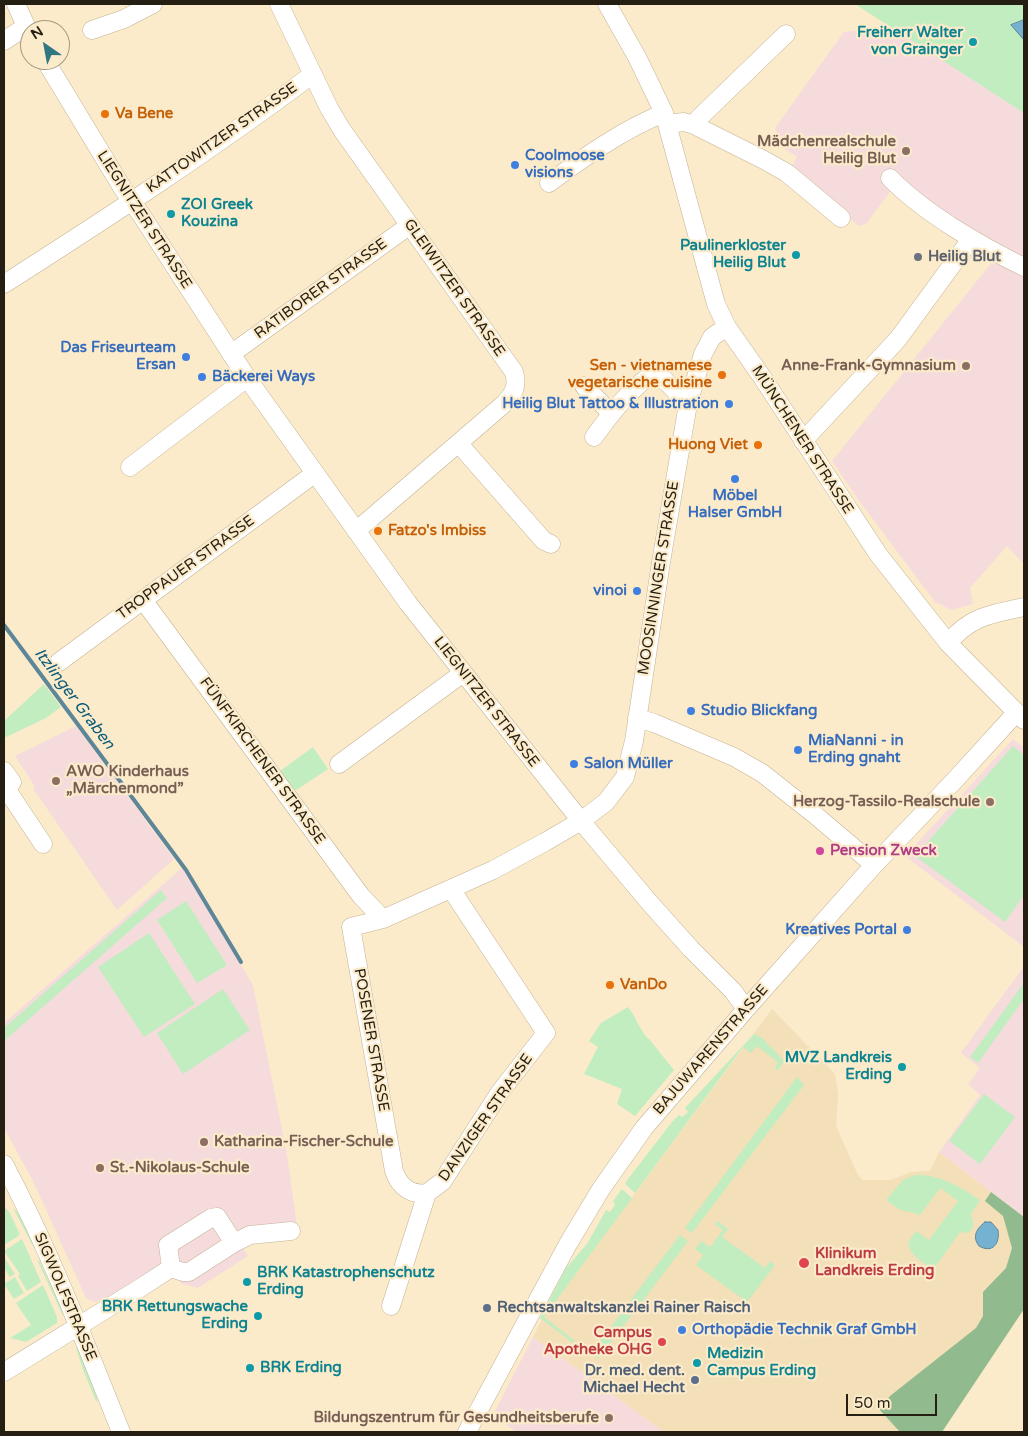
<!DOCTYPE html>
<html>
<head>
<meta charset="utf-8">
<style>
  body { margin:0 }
  #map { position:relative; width:1028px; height:1436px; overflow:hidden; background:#fbebca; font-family:"Varela Round",sans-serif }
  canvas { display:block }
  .frame { position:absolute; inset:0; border:5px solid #251f13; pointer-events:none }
  .north { position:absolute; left:20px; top:20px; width:50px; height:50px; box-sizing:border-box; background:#fbebca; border:1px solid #a59981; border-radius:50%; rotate:327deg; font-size:14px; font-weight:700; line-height:20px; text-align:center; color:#251f13 }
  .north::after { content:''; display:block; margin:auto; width:18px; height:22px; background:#307782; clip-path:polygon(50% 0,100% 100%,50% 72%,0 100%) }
  .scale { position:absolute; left:846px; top:1394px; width:91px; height:22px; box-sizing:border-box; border:2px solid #251f13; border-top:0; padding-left:6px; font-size:15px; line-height:18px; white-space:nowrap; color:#251f13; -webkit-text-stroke:4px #fbebca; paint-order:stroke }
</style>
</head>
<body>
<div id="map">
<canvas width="1028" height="1436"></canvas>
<div class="frame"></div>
<div class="north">N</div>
<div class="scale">50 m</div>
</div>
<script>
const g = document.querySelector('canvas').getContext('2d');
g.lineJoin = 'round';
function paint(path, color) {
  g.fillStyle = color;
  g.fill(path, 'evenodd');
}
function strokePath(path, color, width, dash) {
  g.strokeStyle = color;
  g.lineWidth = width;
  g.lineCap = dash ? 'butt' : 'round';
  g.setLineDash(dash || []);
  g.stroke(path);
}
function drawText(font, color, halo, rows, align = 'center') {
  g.font = font + ' "Varela Round",sans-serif';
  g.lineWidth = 4.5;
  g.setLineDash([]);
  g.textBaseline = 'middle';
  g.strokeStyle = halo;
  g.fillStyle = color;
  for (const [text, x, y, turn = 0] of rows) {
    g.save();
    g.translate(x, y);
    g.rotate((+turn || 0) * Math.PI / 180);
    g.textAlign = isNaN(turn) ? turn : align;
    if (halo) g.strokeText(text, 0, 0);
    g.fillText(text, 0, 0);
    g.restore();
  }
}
paint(new Path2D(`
  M772,1009l63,65 3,20 -2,32 21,47 5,7h28l22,-8 18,-1 9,-19 85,65v92l-82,123h-278l-131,-95 10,-20z`), '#f3dfb8');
paint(new Path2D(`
  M870,29l29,3 125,81v148l-129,-76 -29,39 -7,2 -60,-48 -8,-10 6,-11 -18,-12 -4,-17 69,-96z
  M997,256l27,14v294l-17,-18 -37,42 3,16 -21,6 -17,-8 -75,-100 -28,-41z
  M76,726l98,133 -57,51 -83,-120v-5l-19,-29z
  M1013,739l11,9v199l-119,-91z
  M183,867l70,118 34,169 11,79 -57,12 7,11 -50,32 -16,-4 -21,-20 -56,35 -11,3 -8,-4 -52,-115 -30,-55v-105z
  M1024,966v251l-85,-65 41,-57 -12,-11 12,-16 -19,-15z
  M533,1337l131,95h-148l-23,-17z`), '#f6dbdd');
paint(new Path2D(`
  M855,4h169v109z
  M44,684l17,23 -15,11 -42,20v-17z
  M1013,746l11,9v140l-19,27 -90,-66z
  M313,747l15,22 -30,20 -4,1 -14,-19z
  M161,890l6,8 -163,143v-13z
  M186,901l41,64 -30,18 -40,-63z
  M149,933l46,71 -51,33 -46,-70z
  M1024,983v16l-46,64 -8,-6z
  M223,989l27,41 -67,44 -26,-41z
  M628,1007c8,10 12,23 20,32h1l25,31 -39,46 -18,-12 5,-15 -38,-15 14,-27 -9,-6 12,-18z
  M754,1034l7,3 23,24 -7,10 -2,-3 3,-6 -21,-16 -6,7 -8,-6 -108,146 -10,-9 3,-5 44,-57 7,-7 3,2 6,-5 -3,-4z
  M797,1077l7,8 -112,148 -7,-5z
  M984,1094l31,23 -35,47 -31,-23z
  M915,1175c25,-1 45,12 65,25l-9,14c2,9 5,14 -4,19l-7,-1 -27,38c-7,-6 -27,-17 -24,-28 1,-4 5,-8 7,-11l13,9 29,-39 -18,-13 -20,27 -9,-3 -11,-2 -14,-10 17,-20z
  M622,1189l10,9 -88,119 31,24 -2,2 -33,-25 26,-50 21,-24 19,-34 4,2 5,-7 -2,-4z
  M4,1206l6,7 10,22 -16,10z
  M13,1208c7,4 19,32 22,42z
  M717,1221l11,8 -6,8 43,31 6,-7 4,4 -28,37 -51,-37 7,-10 -8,-6 6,-8 9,6 13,-17 -8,-6z
  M680,1235l8,6 -50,66 -8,-6z
  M22,1239l19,43 -14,9 -9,-15 2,-2 -16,-23z
  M4,1257l11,17 -5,3 -6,-9z
  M39,1260l23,49 1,7 -25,-54z
  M15,1277l9,16 -10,6 -10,-15z
  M43,1285l14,32v6l-31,19 -16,-4 21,-13 -15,-22z
  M627,1306l7,6 -36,47 -7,-6z
  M76,1347l3,3 19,51h-2l-13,-31z`), '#c2edc0');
paint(new Path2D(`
  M991,1192l33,25v92l-82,123h-42l-21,-23 11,-13 86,-68 7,-12v-24l23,-24 6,-20 -9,-32 -18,-15z`), '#91bb8e');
const water = new Path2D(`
  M1024,20v20l-13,-15z
  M985,1222h6l7,8c2,13 -5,24 -19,16 -7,-9 -3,-17 6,-24z`);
paint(water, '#75b2d1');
strokePath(water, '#5d8698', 1);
strokePath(new Path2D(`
  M4,625l182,245 55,92`), '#5d8698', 4);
const minor = new Path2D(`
  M16,4l14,31
  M279,4l50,104 13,22 172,242c4,14 0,21 -9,31l-149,128
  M607,4l30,53 27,56 52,191 11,23 35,50 116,177 70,89 76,77
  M92,30l32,-11 29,-15
  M4,41l21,-14
  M45,60l78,129 19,27 105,162 161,225 173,218 68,81 42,47 42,42 13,18
  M668,124l16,-2 10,3 70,35 23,13 54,45
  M694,125l5,-7 87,-84
  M890,178c34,35 91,68 134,89
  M549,183c37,-27 73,-53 115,-70
  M4,284c105,-67 209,-135 309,-210
  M231,354l179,-129
  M584,386l27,27
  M594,437c16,-22 39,-53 63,-65l31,32
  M803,441l95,-102 73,-100
  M459,444l85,97 7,3
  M130,467l117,-89
  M143,600l218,296 22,23
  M948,643c23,-27 43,-29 76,-36
  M59,662l255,-188
  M637,718l17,5 80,34 28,16 52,41 60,51
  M339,764l124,-91
  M4,771l8,11 -5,8 -3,1
  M7,790l36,54
  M4,1164c46,87 81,178 117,268
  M427,1193l15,-11 58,-90 46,-59 -95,-144
  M234,1243l16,-8 41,-4
  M391,1306l36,-113c-16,3 -28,-7 -33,-22l-43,-244 32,-8 110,-49 52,-28 36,-21 25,-19 19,-25 9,-36 27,-179 27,-158 15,-50 9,-17 15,-10
  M4,1372l133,-82 34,-22 12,4h6l45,-29 -17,-26 -6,1 -43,27 3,23
  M467,1432l101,-188 33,-55 43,-61 102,-119 128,-144 80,-84 62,-68`);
strokePath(minor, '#c3b394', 19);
strokePath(minor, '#fff', 18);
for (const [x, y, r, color] of [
  [973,42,5,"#0f9aa8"],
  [105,114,5,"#e8710a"],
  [906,151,5,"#8d6e63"],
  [515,165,5,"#3f7fe0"],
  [171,214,5,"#0f9aa8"],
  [796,255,5,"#0f9aa8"],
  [918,257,5,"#6b7280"],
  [186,357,5,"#3f7fe0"],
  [966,366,5,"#8d6e63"],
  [722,375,5,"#e8710a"],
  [202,377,5,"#3f7fe0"],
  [729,404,5,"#3f7fe0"],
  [758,445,5,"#e8710a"],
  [735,479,5,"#3f7fe0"],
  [378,531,5,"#e8710a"],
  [637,591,5,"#3f7fe0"],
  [691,711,5,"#3f7fe0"],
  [798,750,5,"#3f7fe0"],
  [574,764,5,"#3f7fe0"],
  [56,781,5,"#8d6e63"],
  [990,802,5,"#8d6e63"],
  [820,851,5,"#d1479c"],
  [907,930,5,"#3f7fe0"],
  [610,985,5,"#e8710a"],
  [902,1067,5,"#0f9aa8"],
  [204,1142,5,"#8d6e63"],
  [100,1168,5,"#8d6e63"],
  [804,1263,6,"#e0444e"],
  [247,1282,5,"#0f9aa8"],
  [487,1308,5,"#5c6f8a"],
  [258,1316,5,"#0f9aa8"],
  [682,1330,5,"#3f7fe0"],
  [662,1342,5,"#e0444e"],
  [697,1363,5,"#0f9aa8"],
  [250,1368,5,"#0f9aa8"],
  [695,1380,5,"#5c6f8a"],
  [609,1418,5,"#8d6e63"]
]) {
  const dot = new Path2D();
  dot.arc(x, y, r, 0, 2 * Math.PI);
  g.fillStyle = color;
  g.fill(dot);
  strokePath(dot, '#fbebca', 2);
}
drawText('bold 15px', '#0d838f', '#fbebca', [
  ["Freiherr Walter",963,33],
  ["von Grainger",963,50],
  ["ZOI Greek",181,205,"left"],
  ["Kouzina",181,222,"left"],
  ["Paulinerkloster",786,246],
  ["Heilig Blut",786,263],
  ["MVZ Landkreis",892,1058],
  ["Erding",892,1075],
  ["BRK Katastrophenschutz",257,1273,"left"],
  ["Erding",257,1290,"left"],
  ["BRK Rettungswache",248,1307],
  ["Erding",248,1324],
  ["Medizin",707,1354,"left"],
  ["Campus Erding",707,1371,"left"],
  ["BRK Erding",260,1368,"left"]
], 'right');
drawText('bold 15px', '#c56008', '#fbebca', [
  ["Va Bene",115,114],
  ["Sen - vietnamese",712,366,"right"],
  ["vegetarische cuisine",712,383,"right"],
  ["Huong Viet",748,445,"right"],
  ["Fatzo's Imbiss",388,531],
  ["VanDo",620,985]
], 'left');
drawText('15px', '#251f13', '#fbebca', [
  ["KATTOWITZER STRASSE",222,138,-35],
  ["LIEGNITZER STRASSE",144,220,57],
  ["GLEIWITZER STRASSE",454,288,55],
  ["RATIBORER STRASSE",321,289,-36],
  ["MÜNCHENER STRASSE",802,440,57],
  ["TROPPAUER STRASSE",186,568,-36],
  ["MOOSINNINGER STRASSE",659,578,-81],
  ["LIEGNITZER STRASSE",486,702,52],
  ["FÜNFKIRCHENER STRASSE",262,761,54],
  ["POSENER STRASSE",371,1040,80],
  ["BAJUWARENSTRASSE",711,1050,-49],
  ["DANZIGER STRASSE",486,1118,-55],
  ["SIGWOLFSTRASSE",65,1297,67]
]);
drawText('bold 15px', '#785e54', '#fbebca', [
  ["Mädchenrealschule",896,142],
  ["Heilig Blut",896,159],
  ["Anne-Frank-Gymnasium",956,366],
  ["AWO Kinderhaus",66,772,"left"],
  ["„Märchenmond”",66,789,"left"],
  ["Herzog-Tassilo-Realschule",980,802],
  ["Katharina-Fischer-Schule",214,1142,"left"],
  ["St.-Nikolaus-Schule",110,1168,"left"],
  ["Bildungszentrum für Gesundheitsberufe",599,1418]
], 'right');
drawText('bold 15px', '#366cbe', '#fbebca', [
  ["Coolmoose",525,156],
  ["visions",525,173],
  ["Das Friseurteam",176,348,"right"],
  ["Ersan",176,365,"right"],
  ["Bäckerei Ways",212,377],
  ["Heilig Blut Tattoo & Illustration",719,404,"right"],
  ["Möbel",735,496,"center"],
  ["Halser GmbH",735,513,"center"],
  ["vinoi",627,591,"right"],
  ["Studio Blickfang",701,711],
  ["MiaNanni - in",808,741],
  ["Erding gnaht",808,758],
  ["Salon Müller",584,764],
  ["Kreatives Portal",897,930,"right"],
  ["Orthopädie Technik Graf GmbH",692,1330]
], 'left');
drawText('bold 15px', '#5b616d', '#fbebca', [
  ["Heilig Blut",928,257]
], 'left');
drawText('bold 15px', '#b23c85', '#fbebca', [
  ["Pension Zweck",830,851]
], 'left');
drawText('bold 15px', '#be3a42', '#fbebca', [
  ["Klinikum",815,1254],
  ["Landkreis Erding",815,1271],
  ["Campus",652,1333,"right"],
  ["Apotheke OHG",652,1350,"right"]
], 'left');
drawText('bold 15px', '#4e5e75', '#fbebca', [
  ["Rechtsanwaltskanzlei Rainer Raisch",497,1308],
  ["Dr. med. dent.",685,1371,"right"],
  ["Michael Hecht",685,1388,"right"]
], 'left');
drawText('italic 16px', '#0d5c7b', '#fbebca', [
  ["Itzlinger Graben",74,699,53]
]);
</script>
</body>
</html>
